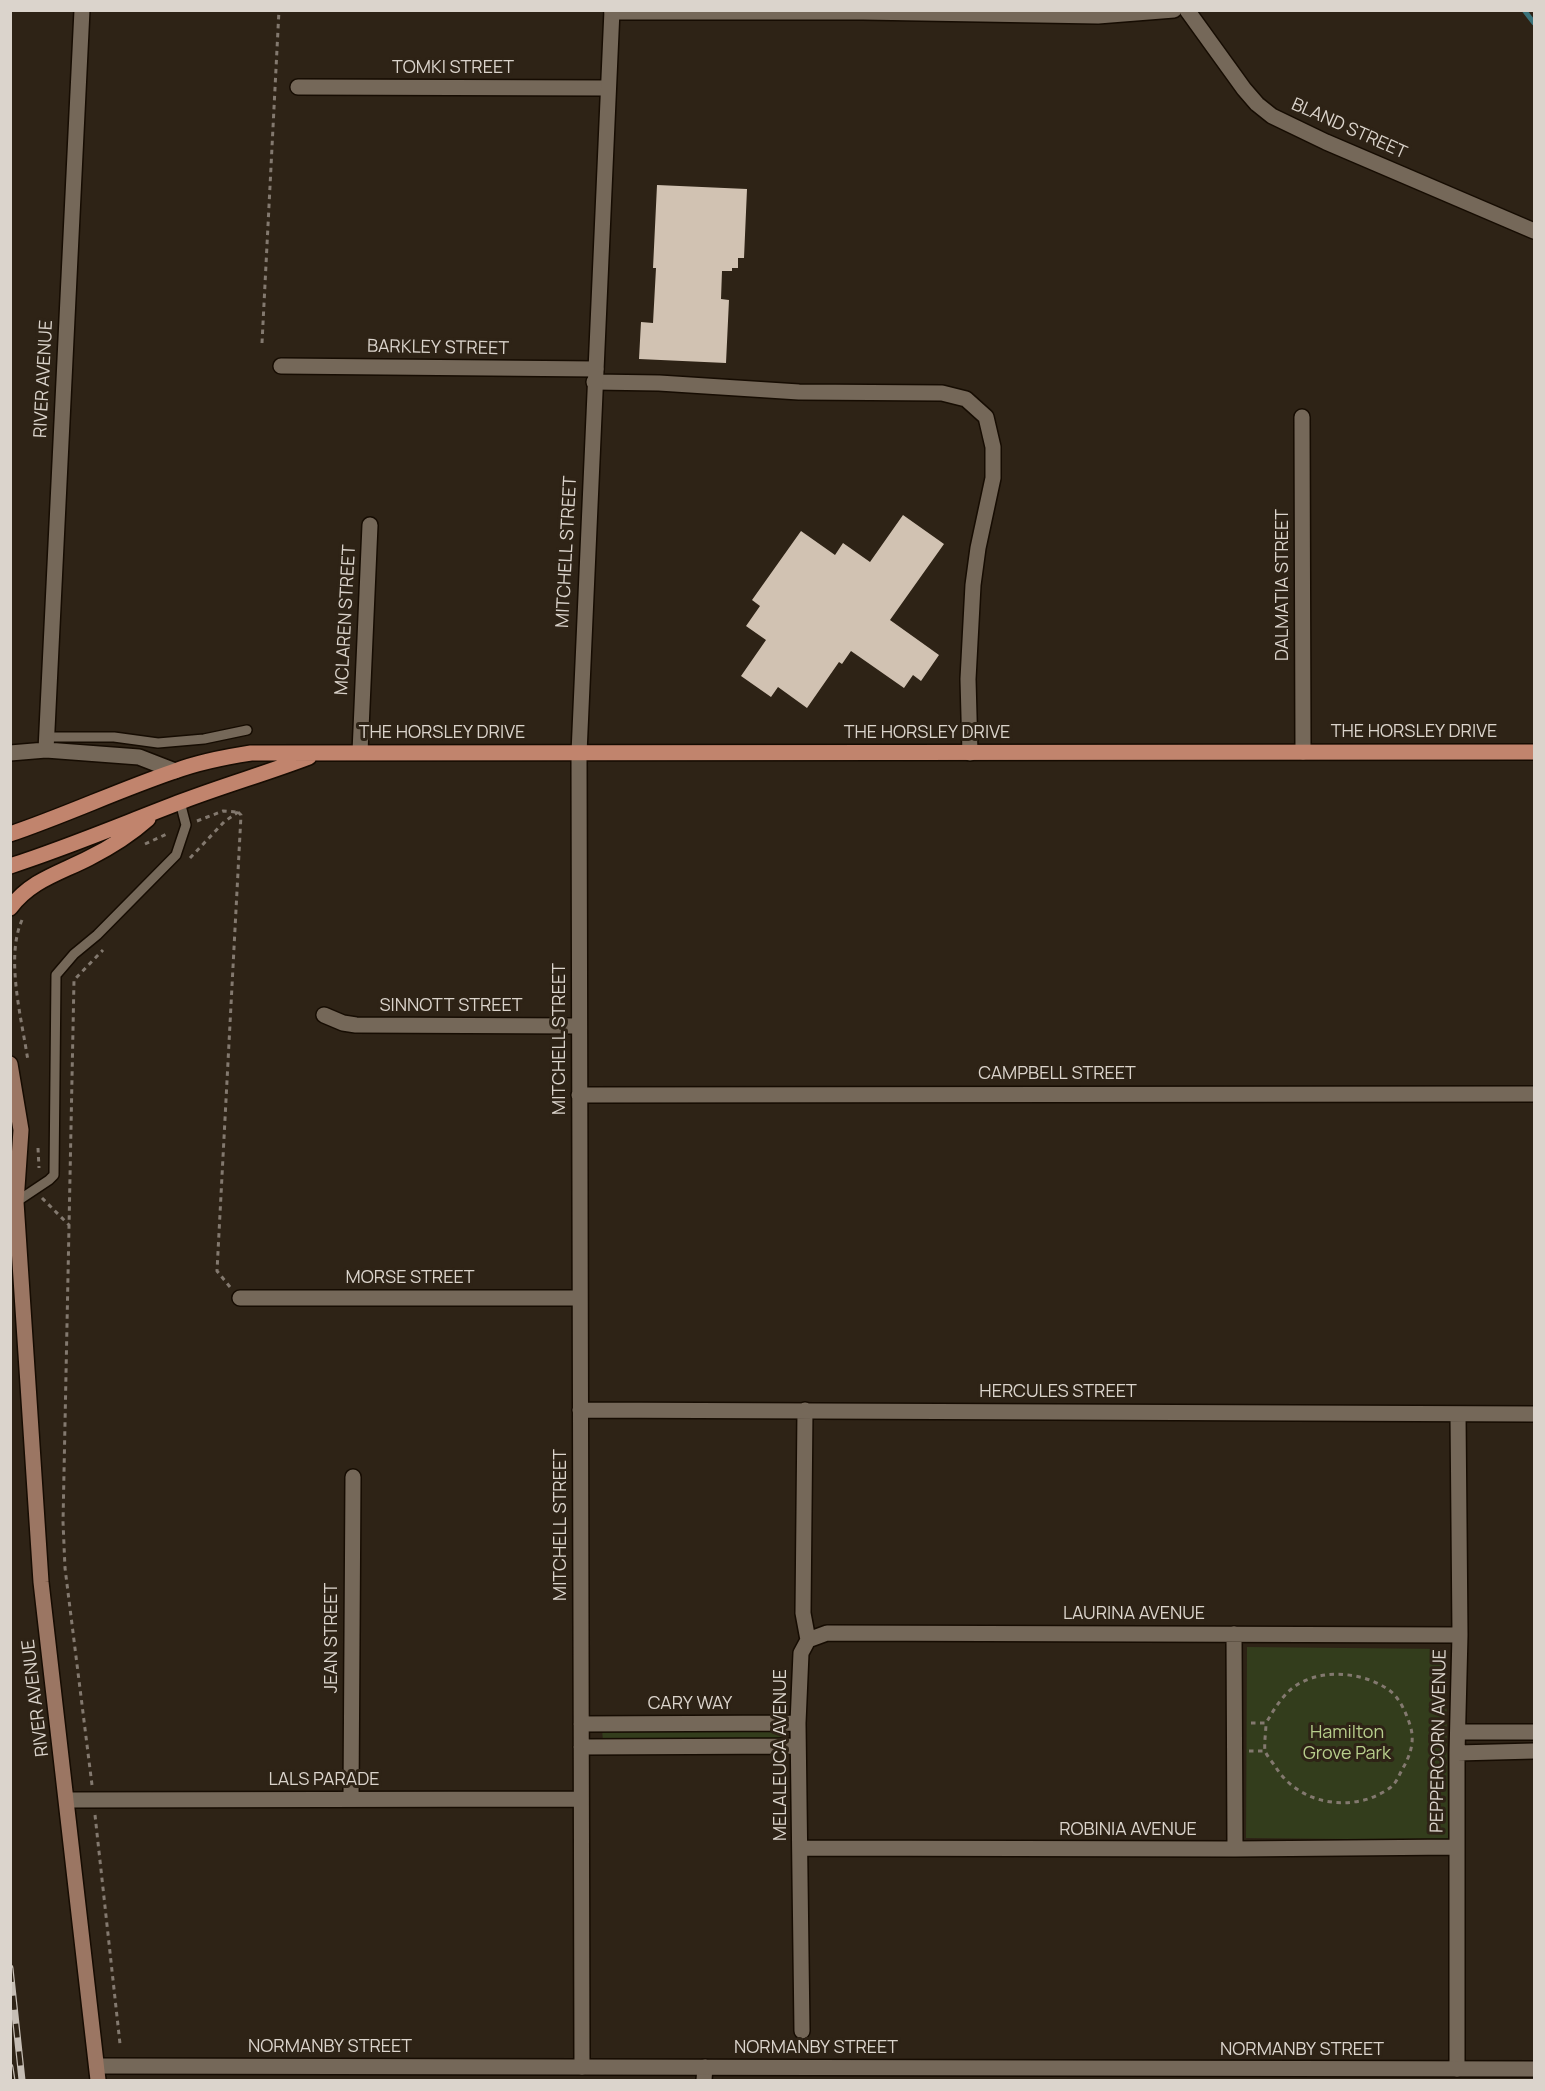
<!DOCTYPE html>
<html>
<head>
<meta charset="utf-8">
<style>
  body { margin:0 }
  #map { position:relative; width:1545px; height:2091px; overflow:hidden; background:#2e2316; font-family:Manrope,sans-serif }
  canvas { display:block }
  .frame { position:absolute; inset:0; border:12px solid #dbd4cc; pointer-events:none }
</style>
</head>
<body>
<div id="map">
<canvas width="1545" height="2091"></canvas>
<div class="frame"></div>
</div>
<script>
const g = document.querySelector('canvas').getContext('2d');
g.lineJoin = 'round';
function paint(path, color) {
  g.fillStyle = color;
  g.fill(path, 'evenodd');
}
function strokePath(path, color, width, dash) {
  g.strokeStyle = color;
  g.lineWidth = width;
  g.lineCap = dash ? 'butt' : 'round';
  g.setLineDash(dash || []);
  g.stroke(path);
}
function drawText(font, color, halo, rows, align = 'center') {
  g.font = font + ' Manrope,sans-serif';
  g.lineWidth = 6;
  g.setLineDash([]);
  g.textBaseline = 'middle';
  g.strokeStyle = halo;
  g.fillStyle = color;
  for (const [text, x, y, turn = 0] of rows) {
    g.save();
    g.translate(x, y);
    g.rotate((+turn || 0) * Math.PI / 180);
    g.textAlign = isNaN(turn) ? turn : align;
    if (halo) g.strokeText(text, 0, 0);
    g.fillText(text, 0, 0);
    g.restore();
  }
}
paint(new Path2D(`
  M1247,1647l199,2 2,191 -202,-2z
  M783,1729v10l-180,2 -1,-11z`), '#333d1c');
strokePath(new Path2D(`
  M1524,10l10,13`), '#39727a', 5);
paint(new Path2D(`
  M657,185l90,4 -3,69h-6v10h-6v3h-10l-1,28 8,1 -3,63 -87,-4 2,-37 12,1 3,-55h-3z
  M903,515l41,29 -54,76 49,35 -18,26 -8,-6 -9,13 -53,-37 -9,13 -3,-2 -32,46 -29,-21 -7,10 -30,-21 25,-36 -20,-14 14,-20 -8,-6 49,-69 34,24 8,-12 27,19z`), '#d1c2b2');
const service = new Path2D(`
  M47,737h67l44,6 46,-4 43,-9
  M16,1202l33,-22 5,-5 2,-200 18,-21 23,-19 79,-80 10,-30 -6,-23`);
const minor = new Path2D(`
  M612,12h251l235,4 76,-6
  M298,87l310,1
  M281,366l315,3
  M594,382l65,1 140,9 143,1 24,6 20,18 7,30v31l-15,70 -5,37 -5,94 2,74
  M1302,417l1,335
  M46,750l36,-740
  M360,752l10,-227
  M10,753l36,-3 93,7 36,14
  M579,753l3,1314
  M324,1015l19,8 13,2 223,1
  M579,1095l955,-1
  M240,1298h340
  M580,1410l954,4
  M1234,1634l1,215
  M808,1640l19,-7 633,2
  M581,1724l217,-1
  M1458,1732h76
  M581,1747l217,-1
  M1457,1753l77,-2
  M351,1799l2,-322
  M67,1800l514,-1
  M800,1848l435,1 221,-2
  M802,2031l-4,-308 3,-70 7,-13 -5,-27 2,-203
  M1457,2069v-316l3,-118 -2,-221
  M704,2080l1,-13`);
const tertiary = new Path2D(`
  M1187,10l57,79 13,15 15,12 54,26 208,89
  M579,753l33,-743
  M97,2066l1437,3`);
const secondary = new Path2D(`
  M10,1064l11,66 -5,72 25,380 57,498`);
const primary = new Path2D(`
  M10,834c56,-19 109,-44 165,-63 24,-9 50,-14 76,-18l1283,-1
  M10,866c59,-19 115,-43 173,-65 42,-16 84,-28 126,-44
  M10,908c21,-28 50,-35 79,-50 22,-11 41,-23 59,-39`);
strokePath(service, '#160c02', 12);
strokePath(minor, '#160c02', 18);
strokePath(tertiary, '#160c02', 18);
strokePath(secondary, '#160c02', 18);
strokePath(primary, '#160c02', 18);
strokePath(new Path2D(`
  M262,343l17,-333
  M197,821l26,-10 14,1
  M145,844l24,-11
  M190,858l34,-36 14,-10
  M22,920c-17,38 0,100 6,141
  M38,1148l1,20
  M42,1198l27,27
  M230,1287l-13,-16 24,-456 -3,-3
  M1251,1723h15c9,-15 19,-33 36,-41 26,-13 63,-9 87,8 11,8 17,23 21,35 5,15 1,29 -7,43 -3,5 -5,11 -9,16 -5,6 -16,11 -23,14 -36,12 -76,1 -96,-32 -3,-4 -8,-10 -10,-15 -1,-8 1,-20 1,-28
  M1249,1751h16
  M92,1785l-27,-217 -2,-46 11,-542 29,-30
  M95,1815l25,229`), '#83796f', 3, [4.5, 4.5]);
strokePath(service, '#756859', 9);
strokePath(minor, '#756859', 15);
strokePath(tertiary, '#756859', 15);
strokePath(secondary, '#9b7663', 15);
strokePath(primary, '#c1846d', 15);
const rail = new Path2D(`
  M10,1968l12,112
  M10,2067l2,13`);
strokePath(rail, '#c6beb5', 7);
strokePath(rail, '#2e2316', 4.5, [14]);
drawText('18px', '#dbd4cc', '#2e2316', [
  ["TOMKI STREET",453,68],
  ["BLAND STREET",1349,129,24],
  ["BARKLEY STREET",438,348,1],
  ["RIVER AVENUE",44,379,-87],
  ["MITCHELL STREET",567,552,-87],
  ["DALMATIA STREET",1283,585,-90],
  ["MCLAREN STREET",346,620,-87],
  ["THE HORSLEY DRIVE",1414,732],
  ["THE HORSLEY DRIVE",442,733],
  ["THE HORSLEY DRIVE",927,733],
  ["SINNOTT STREET",451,1006],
  ["MITCHELL STREET",560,1039,-90],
  ["CAMPBELL STREET",1057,1074],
  ["MORSE STREET",410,1278],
  ["HERCULES STREET",1058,1392],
  ["MITCHELL STREET",561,1525,-90],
  ["LAURINA AVENUE",1134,1614],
  ["JEAN STREET",332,1638,-90],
  ["RIVER AVENUE",36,1698,-97],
  ["CARY WAY",690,1704],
  ["PEPPERCORN AVENUE",1439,1741,-89],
  ["MELALEUCA AVENUE",781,1755,-90],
  ["LALS PARADE",324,1780],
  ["ROBINIA AVENUE",1128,1830],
  ["NORMANBY STREET",330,2047],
  ["NORMANBY STREET",816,2048],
  ["NORMANBY STREET",1302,2050]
]);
drawText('18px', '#b8ce8c', '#2e2316', [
  ["Hamilton",1347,1733],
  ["Grove Park",1347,1754]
]);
</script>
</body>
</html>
